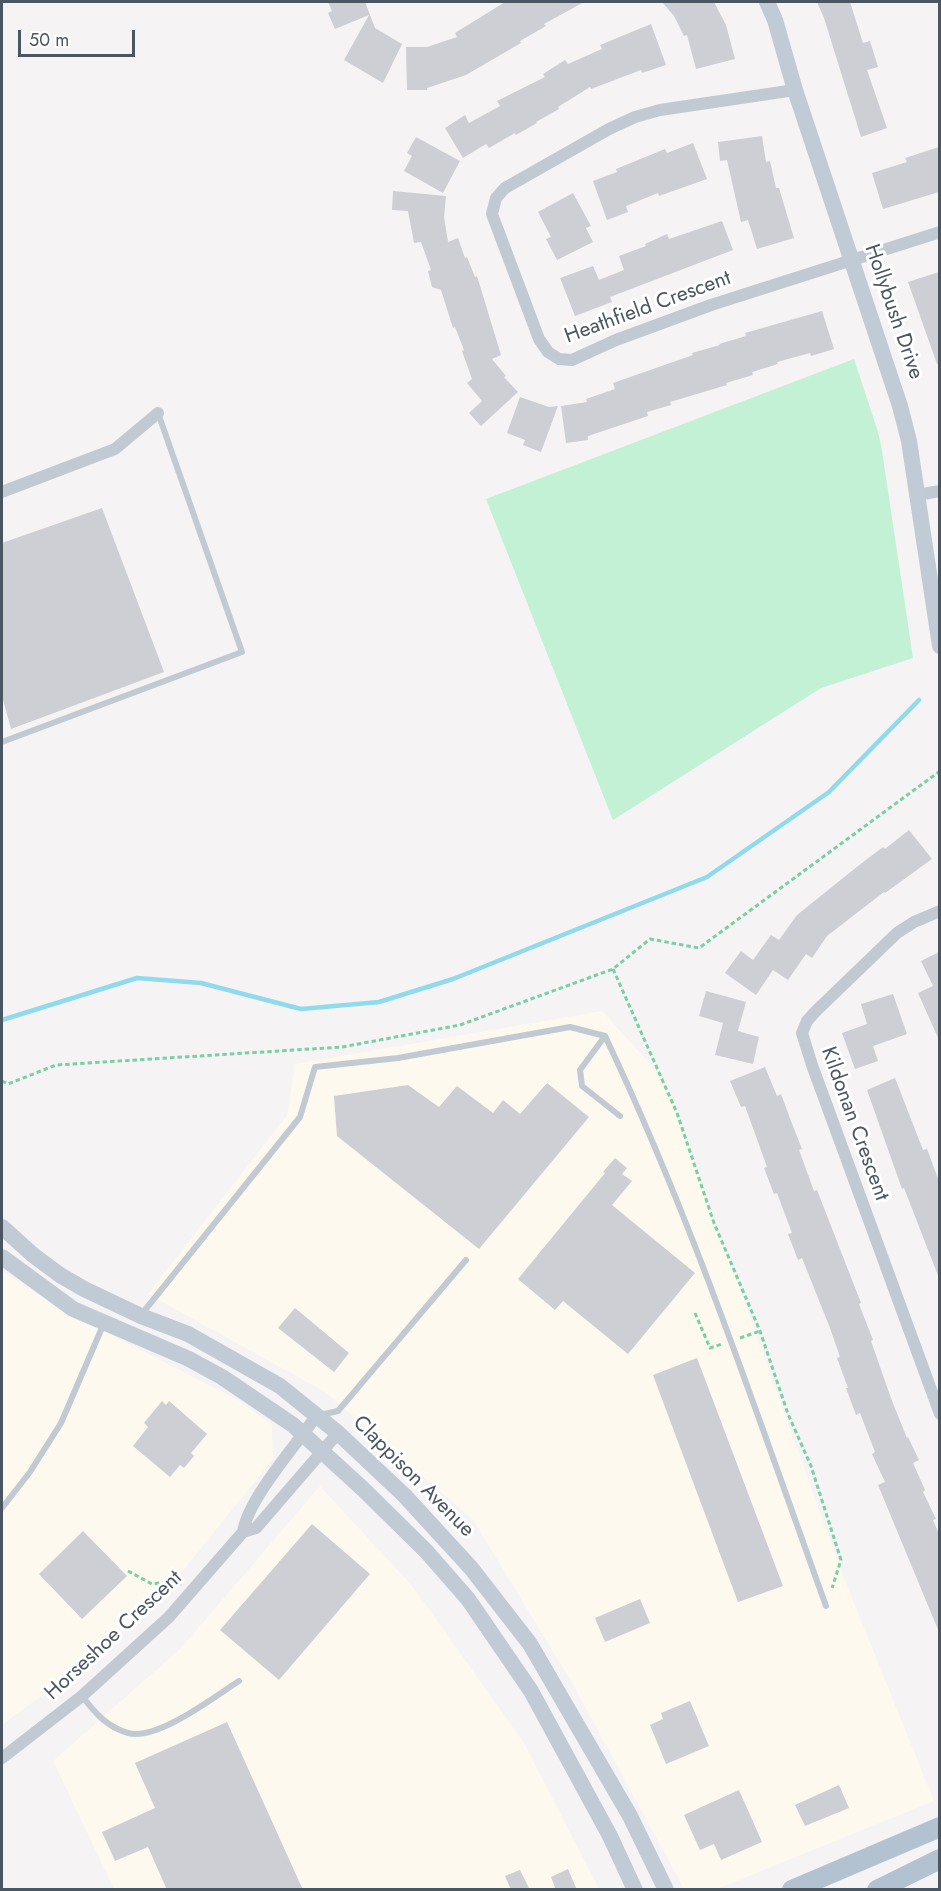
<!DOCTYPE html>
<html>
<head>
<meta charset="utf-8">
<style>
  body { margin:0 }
  #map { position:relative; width:941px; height:1891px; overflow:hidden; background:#f5f3f3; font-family:Jost,sans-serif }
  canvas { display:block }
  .frame { position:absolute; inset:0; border:3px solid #4a5661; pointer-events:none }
  .scale { position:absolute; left:18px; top:30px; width:117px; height:27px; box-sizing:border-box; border:3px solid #4a5661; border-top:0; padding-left:8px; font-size:18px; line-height:21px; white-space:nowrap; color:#4a5661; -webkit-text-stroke:4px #fff; paint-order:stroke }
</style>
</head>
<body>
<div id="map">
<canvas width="941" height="1891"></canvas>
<div class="frame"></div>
<div class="scale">50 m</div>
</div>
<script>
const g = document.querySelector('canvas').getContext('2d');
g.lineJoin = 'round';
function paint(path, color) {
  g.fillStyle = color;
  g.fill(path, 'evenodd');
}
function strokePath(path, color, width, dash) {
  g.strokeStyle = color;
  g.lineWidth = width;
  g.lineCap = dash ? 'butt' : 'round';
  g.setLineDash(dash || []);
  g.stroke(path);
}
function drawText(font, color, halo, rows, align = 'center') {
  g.font = font + ' Jost,sans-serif';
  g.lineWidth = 6;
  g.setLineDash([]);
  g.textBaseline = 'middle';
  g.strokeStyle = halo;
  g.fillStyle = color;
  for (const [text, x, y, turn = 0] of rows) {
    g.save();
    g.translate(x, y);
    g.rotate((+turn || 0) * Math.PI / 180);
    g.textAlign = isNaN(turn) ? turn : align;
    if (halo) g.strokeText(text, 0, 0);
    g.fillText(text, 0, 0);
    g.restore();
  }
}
paint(new Path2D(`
  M602,1011l62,68 180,499 90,223 -217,88h-33l-113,-208 -98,-161 -148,-128 -177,-98 139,-179 8,-51z
  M2,1271l59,38 179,92 32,24 1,34 -96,119 -113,101 -62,46z
  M320,1486l94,102 110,155 75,146h-485l-61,-128 128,-113z`), '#fdf9ef');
paint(new Path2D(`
  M854,359l24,73 4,19 31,207 -92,30 -208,132 -127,-321z`), '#c3f1d5');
strokePath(new Path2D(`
  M2,1020l135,-42 64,5 100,26 78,-7 74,-23 254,-102 122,-85 90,-92`), '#90daee', 4.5);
paint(new Path2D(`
  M328,2h37l10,26 27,16 -19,39 -39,-23 25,-45 -34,14 -7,-16 4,-2z
  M505,2h79l-40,22 2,2 -26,15 1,2 -55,32 -39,13v2h-20l-1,-43h21l30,-10 -2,-4z
  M662,2h52l12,23 9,34 -39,10 -9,-34 -3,1 -10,-20z
  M817,2h33l13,41 7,-2 8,26 -11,3 20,58 -26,9 -37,-119z
  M651,24l15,41 -24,8 -1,-3 -50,19 -1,-2 -32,20 1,2 -23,13 1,1 -21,12 -1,-2 -26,15 -3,-4 -23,14 -18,-30 20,-13 4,8 31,-17 -3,-5 48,-24 -2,-3 22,-14 3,4 34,-15 -2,-4z
  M762,136l4,26 4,-1 6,27h3l15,50 -37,11 -9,-29 -7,2 -14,-62 -7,1 -2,-19z
  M416,137l44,24 -17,32 -39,-22 8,-15 -5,-3z
  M693,143l14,36 -48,17 -1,-3 -32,13 2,6 -21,8 -14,-39 24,-9 -1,-3 49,-20 2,4z
  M939,147v45l-56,17 -11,-36 35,-11 -2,-4z
  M393,191l53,5 -2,21 4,25 10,-4 7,20 2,-1 8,20 2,-1 24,79 -9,4 14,17 -2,1 14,15 -37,34 -12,-13 13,-12 -15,-18 5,-4 -10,-28 2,-1 -9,-23 -2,1 -12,-38 -9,-3 -4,-16 3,-1 -10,-28 -7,1 -6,-32 -16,-1z
  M573,193l18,33 -5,2 7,14 -36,18 -11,-21 5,-2 -13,-25z
  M722,221l11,29 -123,47 2,5 -37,14 -15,-38 33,-12 6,14 25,-10 -5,-14 27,-10 -1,-2 22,-10 2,5z
  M939,272v92h-2l-29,-82z
  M822,311l12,38 -23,7 -1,-3 -33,9 1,2 -26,8 1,3 -27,8 1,2 -57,17 1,3 -24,7 1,4 -60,20v4l-22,3 -5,-37 26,-4 -1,-3 29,-10 -2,-6 80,-28 -1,-2 28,-8 -1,-1 27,-8 -1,-3z
  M520,397l29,10 9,-1 -17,46 -18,-7 2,-5 -18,-7z
  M102,508l62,164 -153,57 -9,-33v-153z
  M909,830l23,29 -47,34 -1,-1 -57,44 -15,22 -6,-4 -18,26 -15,-10 -17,25 -31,-22 16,-22 12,9 18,-25 8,5 18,-25 61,-49 25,-19 2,2z
  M939,952v88l-21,-47 15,-7 -12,-25z
  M706,991l40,11 -8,29 21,6 -6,27 -38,-9 8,-32 -24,-7z
  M893,994l14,40 -34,12 5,15 -23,8 -13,-36 25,-9 -6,-20z
  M765,1067l12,29 4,-2 10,27 11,28 -3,1 15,41 3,-1 44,113 -2,1 14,36 -2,1 21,60 15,37 1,-1 11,23 -6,3 12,27 -2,2 13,27 -3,1 6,14v98l-61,-147 7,-3 -13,-28 3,-2 -15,-39 -4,2 -10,-27h2l-11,-30 3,-1 -10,-29 -28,-70 -4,2 -10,-26 4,-1 -15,-40 -3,1 -10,-26 3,-1 -22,-61 -4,1 -11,-26z
  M895,1078l28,72 4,-1 12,32v97l-35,-90 -2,1 -35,-99z
  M547,1083l42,34 -110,132 -142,-113 -3,-40 74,-11 31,22 18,-21 36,27 10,-13 17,14z
  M615,1158l12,10 -5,6 10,7 -20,24 83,68 -67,81 -65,-53 -8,9 -37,-31 87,-106 -2,-1z
  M295,1308l54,45 -15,19 -56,-44z
  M697,1358l86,228 -45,16 -85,-227z
  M162,1401l4,4 3,-4 38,33 -16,19 3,3 -10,12 -4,-3 -10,12 -37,-31 15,-19 -4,-4z
  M312,1524l58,50 -91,106 -59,-50z
  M83,1531l44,45 -45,43 -43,-45z
  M640,1599l10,24 -45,19 -10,-24z
  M690,1701l19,45 -43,18 -16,-39 13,-6 -2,-6z
  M227,1722l76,168h-136l-19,-43 -33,14 -13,-29 53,-24 -20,-45z
  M839,1785l10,23 -44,18 -10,-21z
  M739,1790l23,52 -41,18 -7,-16 -14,6 -16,-35z
  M568,1869l9,21h-21l-5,-13z
  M520,1870l10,20h-19l-6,-14z`), '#cdcfd5');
strokePath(new Path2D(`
  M613,969l64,144 37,110 46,108 28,83 23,52 30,94 -9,28
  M2,1081l6,3 48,-19 286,-18 118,-22 153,-56 37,-30 49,9 241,-177
  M695,1313l15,35 12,-4
  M740,1338l20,-7
  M128,1571l24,13 15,-2 15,2`), '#7ad0a6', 3, [4.5, 3]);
strokePath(new Path2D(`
  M2,742l240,-90 -84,-239
  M605,1036l-25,34 2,16 38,30
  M141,1315l159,-198 15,-50 83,-9 172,-31 35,9c88,185 152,379 221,570
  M320,1415l18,-4 128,-151
  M2,1508l28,-36 31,-49 43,-100
  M82,1696c13,17 25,31 46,37 29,8 86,-36 111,-52`), '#c1cad2', 6);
strokePath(new Path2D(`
  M795,90l-135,20 -25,7 -26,12 -104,59 -9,10 -4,16 47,125 9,13 11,7 13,1 44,-20 95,-35 229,-73
  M2,492l113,-43 43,-36
  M917,495l23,-4
  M940,911l-26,11 -17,11 -81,78 -9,10 -5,12 10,32 128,349
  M243,1532l13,-4 82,-95
  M2,1758l80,-62 87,-79 74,-85c5,-33 53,-87 74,-117`), '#c1cad2', 12);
strokePath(new Path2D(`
  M767,2l8,18 20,70 105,316 9,35 31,205
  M2,1227l31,28 27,20 24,14 57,27 47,18 92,52 58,47 66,62 67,73 59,76 100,172 36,74
  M2,1257l71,52 116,50 33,18 71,48 70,64 63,62 42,48 63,92 79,145 25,54`), '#c1cbd6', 16);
strokePath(new Path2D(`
  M792,1890l148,-63
  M877,1890l63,-31`), '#b3c2d1', 20);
drawText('21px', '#4a5661', '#fff', [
  ["Heathfield Crescent",648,308,-20],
  ["Hollybush Drive",893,312,71],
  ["Kildonan Crescent",854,1124,70],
  ["Clappison Avenue",413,1477,45],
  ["Horseshoe Crescent",114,1636,-43]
]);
</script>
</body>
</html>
